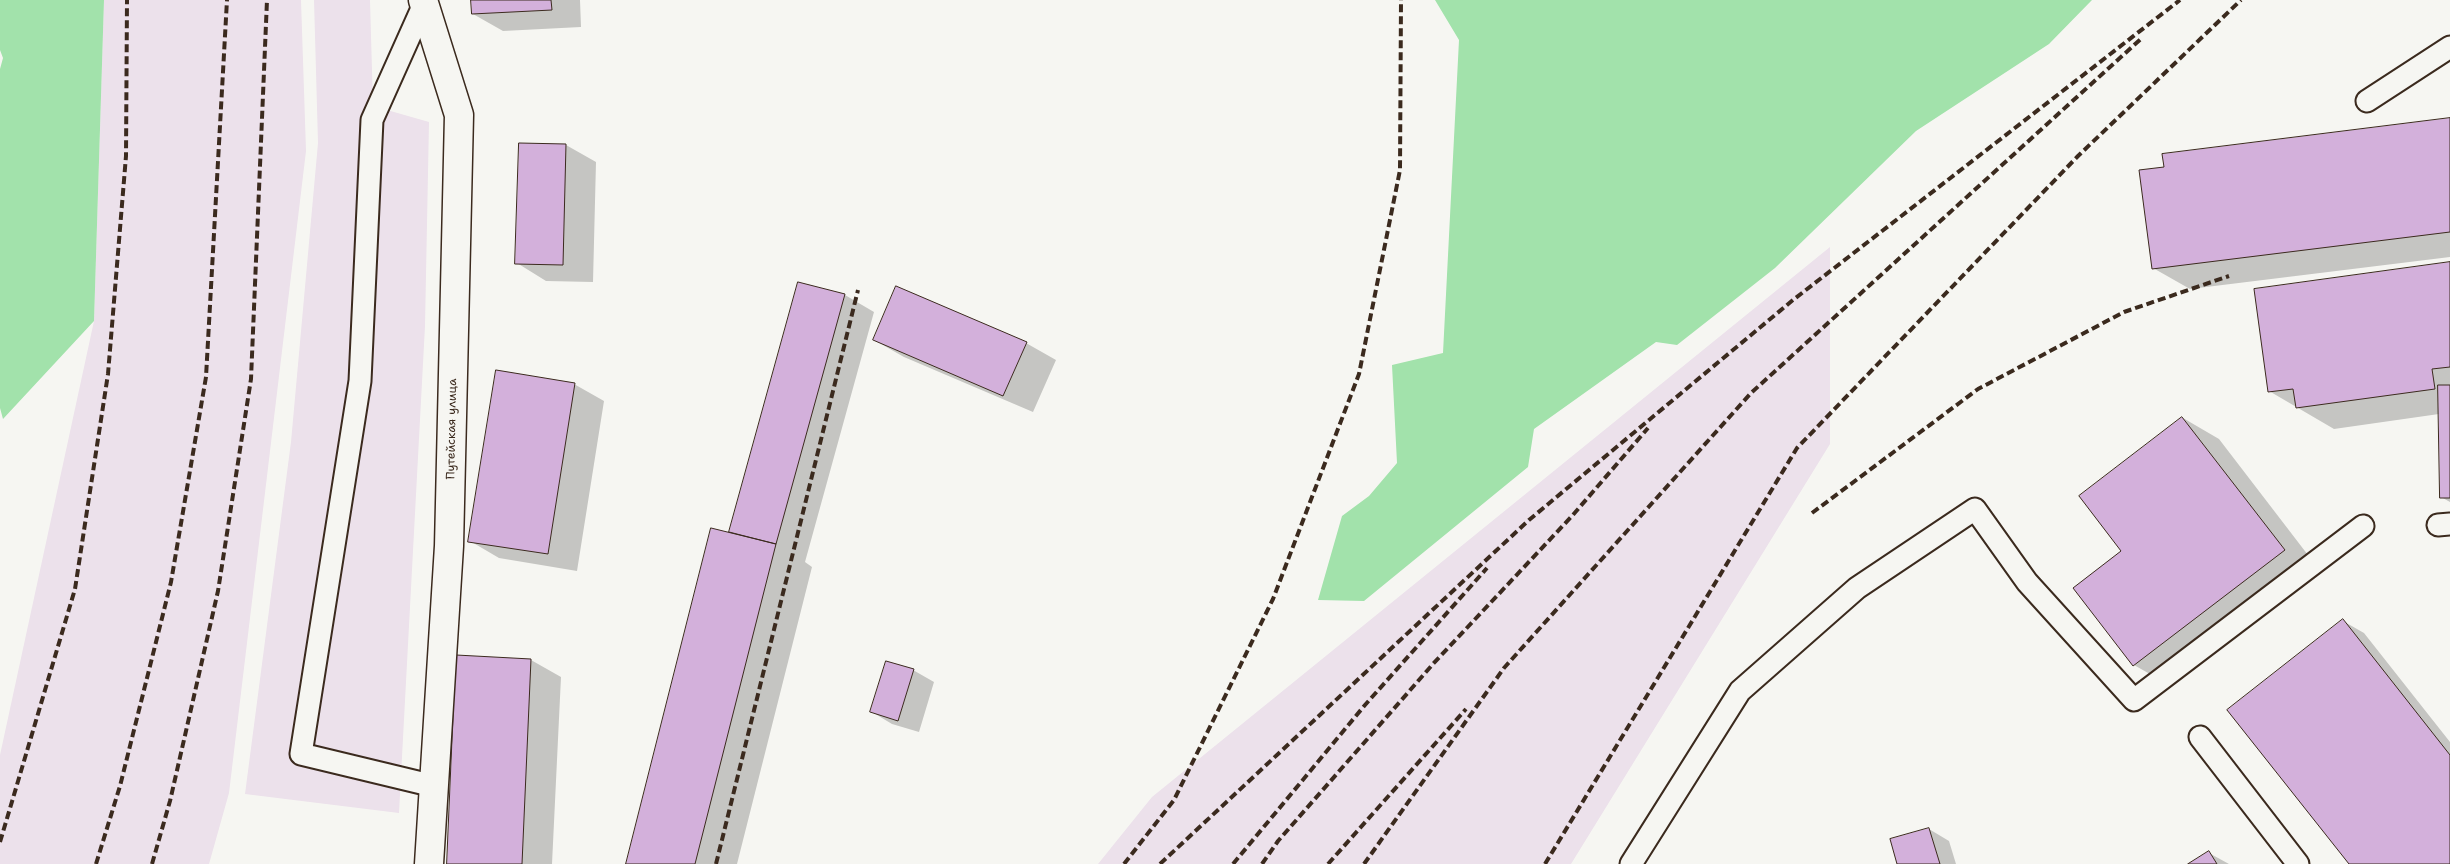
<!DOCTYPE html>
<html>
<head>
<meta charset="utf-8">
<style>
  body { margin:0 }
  canvas { display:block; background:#f6f6f2 }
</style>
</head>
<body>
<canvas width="2450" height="864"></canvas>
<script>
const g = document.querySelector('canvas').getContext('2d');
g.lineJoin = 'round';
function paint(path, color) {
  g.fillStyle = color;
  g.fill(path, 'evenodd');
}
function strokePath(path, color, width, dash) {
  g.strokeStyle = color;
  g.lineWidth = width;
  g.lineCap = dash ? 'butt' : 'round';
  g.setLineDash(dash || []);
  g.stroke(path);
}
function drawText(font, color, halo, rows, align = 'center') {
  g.font = font + ' "Shantell Sans",sans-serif';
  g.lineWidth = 4.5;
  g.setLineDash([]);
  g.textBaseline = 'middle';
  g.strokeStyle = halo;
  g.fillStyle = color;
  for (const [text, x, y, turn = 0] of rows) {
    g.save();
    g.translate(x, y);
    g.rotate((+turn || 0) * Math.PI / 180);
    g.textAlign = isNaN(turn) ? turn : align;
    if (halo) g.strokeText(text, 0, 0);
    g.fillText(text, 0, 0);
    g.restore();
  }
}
paint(new Path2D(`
  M104,0h197l5,151 -77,642 -20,71h-209v-109l94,-434z
  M314,0h56l3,106 56,16 -4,204 -26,487 -154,-19 46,-352 27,-299z
  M1830,247v197l-259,420h-473l54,-67z`), '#ece1eb');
paint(new Path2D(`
  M0,0h104l-10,321 -91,98 -3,-11v-339l3,-11 -3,-8z
  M1435,0h657l-43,44 -133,87 -141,137 -98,77 -21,-3 -122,87 -6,38 -164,134 -46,-1 24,-84 27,-20 28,-33 -5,-98 51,-12 16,-313z`), '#a2e2ab');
paint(new Path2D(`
  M473,0h107l1,27 -78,4 -30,-17z
  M2450,119v138l-260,32 -37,-21z
  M520,144l46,1 30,17 -3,120 -47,-1 -29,-18z
  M2450,263v239l-9,-5 -2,-83 -105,15 -65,-38z
  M799,283l46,12 29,17 -69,250 7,5 -75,297h-110l103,-330z
  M874,340l152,3 30,17 -23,52 -129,-55z
  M574,384l30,17 -27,170 -78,-13 -29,-17z
  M2183,418l36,21 102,133 -150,114 -37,-21z
  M2343,621l21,12 86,109v122h-100z
  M457,656l74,4 30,17 -9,187h-104z
  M913,670l21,12 -15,50 -27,-8 -20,-12z
  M1929,829l20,12 7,23h-58z
  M2209,853l20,11h-38z`), '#0003');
const building = new Path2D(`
  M471,0h80l1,10 -80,4z
  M2450,118v114l-298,37 -13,-99 25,-3 -2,-13z
  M519,143l47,1 -3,121 -48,-1z
  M2450,262v105l-18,2 3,20 -139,19 -3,-19 -25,3 -14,-103z
  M798,282l47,12 -69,250 -47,-12z
  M896,286l131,56 -24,54 -130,-56z
  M496,370l79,13 -27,171 -80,-12z
  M2438,385h12v113h-10z
  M2182,417l103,133 -152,116 -60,-78 48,-37 -42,-55z
  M711,528l65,16 -81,320h-69z
  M2343,619l107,136v109h-101l-122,-154z
  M456,655l75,4 -9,205h-75z
  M886,661l28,8 -16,52 -28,-9z
  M1929,828l11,36h-43l-7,-25z
  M2209,851l8,13h-29z`);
paint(building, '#d3b0db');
strokePath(building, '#3b2a1e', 1);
const lane = new Path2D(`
  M424,4l-52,116 -12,261 -59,373 133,32
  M2367,101l83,-54
  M2438,525l12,-1
  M2200,737l98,127
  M1631,864l109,-173 117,-103 118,-79 52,73 107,118 229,-174`);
const street = new Path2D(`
  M423,0l36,115 -10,431 -20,318`);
strokePath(lane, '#3b2a1e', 25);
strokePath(street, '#3b2a1e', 31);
strokePath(lane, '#f6f6f2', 21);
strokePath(street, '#f6f6f2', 28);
strokePath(new Path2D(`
  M1812,513l166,-124 146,-77 105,-36
  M0,842l75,-253 33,-215 18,-218 1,-156
  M96,864l24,-78 51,-204 35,-205 21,-377
  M152,864l18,-63 48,-210 33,-212 16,-379
  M716,864l142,-574
  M1124,864l50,-64 99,-201 86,-225 41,-204 1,-170
  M1160,864l369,-344 264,-220 387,-300
  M1233,864l132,-159 122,-137
  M1262,864l16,-23 155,-177 139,-148 76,-88
  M1328,864l138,-155
  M1364,864l140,-196 247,-275 392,-356
  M1545,864l252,-416 281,-292 163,-156`), '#3b2a1e', 4, [8, 4]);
drawText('12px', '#3b2a1e', '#f6f6f2', [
  ["Путейская улица",452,429,-89]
]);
</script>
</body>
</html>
